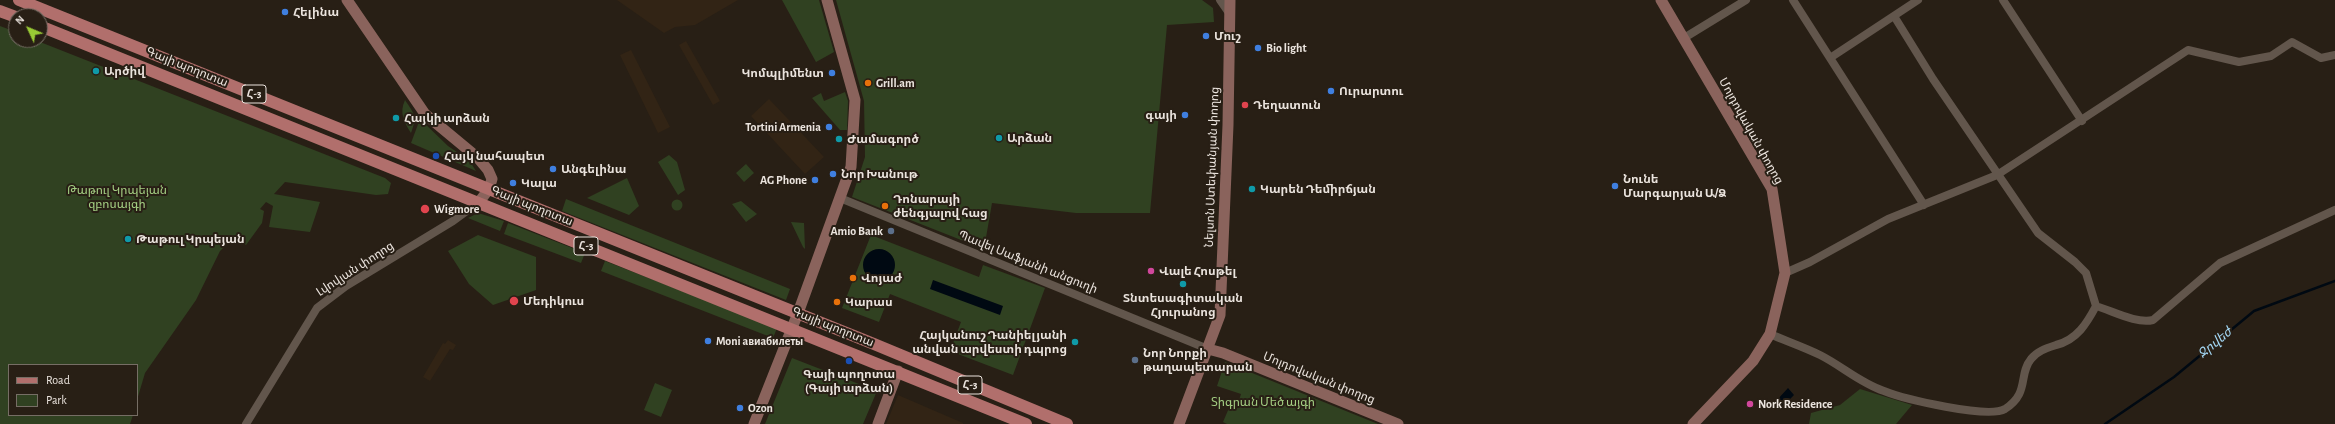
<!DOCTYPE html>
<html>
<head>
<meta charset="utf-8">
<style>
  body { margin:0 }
  #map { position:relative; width:2335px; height:424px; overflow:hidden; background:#281f15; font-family:"Alegreya Sans",sans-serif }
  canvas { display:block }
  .legend { position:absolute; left:8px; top:364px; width:130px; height:52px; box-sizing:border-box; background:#281f15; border:1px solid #766e65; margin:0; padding:5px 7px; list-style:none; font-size:12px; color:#ebe4de }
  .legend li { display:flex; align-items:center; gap:8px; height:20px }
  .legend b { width:20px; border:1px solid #766e65 }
  .north { position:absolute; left:8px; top:8px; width:40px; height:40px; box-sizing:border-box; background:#281f15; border:1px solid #766e65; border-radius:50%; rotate:314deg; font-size:11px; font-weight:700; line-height:16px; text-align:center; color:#ebe4de }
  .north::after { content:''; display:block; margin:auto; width:14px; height:18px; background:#99cb35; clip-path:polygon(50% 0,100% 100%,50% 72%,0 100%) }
</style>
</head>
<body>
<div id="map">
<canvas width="2335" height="424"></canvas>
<ul class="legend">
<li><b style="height:5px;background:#b16f6c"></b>Road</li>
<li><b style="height:11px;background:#304121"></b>Park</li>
</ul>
<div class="north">N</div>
</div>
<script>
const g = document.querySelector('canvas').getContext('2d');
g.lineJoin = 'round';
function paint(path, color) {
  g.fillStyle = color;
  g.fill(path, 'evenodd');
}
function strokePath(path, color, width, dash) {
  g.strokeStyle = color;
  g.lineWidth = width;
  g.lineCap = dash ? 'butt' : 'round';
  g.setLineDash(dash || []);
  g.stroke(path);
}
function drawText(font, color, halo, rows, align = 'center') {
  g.font = font + ' "Alegreya Sans","Noto Sans Armenian",sans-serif';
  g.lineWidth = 4;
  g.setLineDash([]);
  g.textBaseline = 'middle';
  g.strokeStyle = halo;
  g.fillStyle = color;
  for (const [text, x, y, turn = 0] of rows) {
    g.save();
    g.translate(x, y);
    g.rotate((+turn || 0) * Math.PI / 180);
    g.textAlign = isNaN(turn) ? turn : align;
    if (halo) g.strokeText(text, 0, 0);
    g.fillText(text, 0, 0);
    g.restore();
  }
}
paint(new Path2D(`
  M617,0h121l-43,25 -20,2 -11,6z
  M686,41l34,60 -7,4 -34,-60z
  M631,50l39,77 -12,6 -38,-78z
  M769,99l55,58 -19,17 -54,-58z
  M448,340l8,5 -3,5 -3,-1 -20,32 -7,-4 20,-34 2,1z
  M898,395l65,28v1h-77z`), '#322415');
paint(new Path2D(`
  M782,0h37l15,52 -18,10z
  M836,0h366l11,8 1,14 -47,3 -17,188h-74l-84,-10 -8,46 -132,-52 13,-40 -1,-56z
  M0,26l16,6v8h19l350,138 6,5 -3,11 -12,1 -91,-13 -11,12 46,8 -10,30 -41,-5 4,-21 -7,-4 -6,7 4,2 -2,12 -16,22 -13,-7 -13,13 -24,49 -51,73 -8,27v-35h-128v50h124l-3,9h-130z
  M845,92l3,9 -1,29h-7l-28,-32 9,-5 3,8z
  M405,100c10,15 12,16 6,33 -7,-11 -12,-20 -6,-33z
  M420,119l28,27 21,14 7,11 -65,-28z
  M669,155l8,7 8,28 -7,5 -20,-33z
  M746,164l8,9 -10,9 -8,-9z
  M627,178l12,28 -10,9 -42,-17z
  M566,199l224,90 -4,11 -224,-89z
  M671.5 205a5.5 5.5 0 1 1 11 0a5.5 5.5 0 1 1-11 0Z
  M741,201l16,13 -11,8 -14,-18z
  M478,213l26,8 -4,10 -32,-13z
  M791,222l13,1 1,26 -2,-2z
  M508,223l77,30 -4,10 -77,-29z
  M478,235l58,22v33l-43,15 -24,-21 -21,-33z
  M871,235l108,42 4,-12 62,23 -32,87 -63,-24 11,-29 -71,-28 -11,28 -37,-14z
  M605,261l172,67 -4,10 -172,-67z
  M792,358l85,33 -14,33h-98z
  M1225,362l153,62h-151l-4,-2 6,-14 7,2 5,-16 -24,-8z
  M655,383l17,7 -11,27 -17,-7z
  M1860,389l52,16 -16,19h-87l2,-11 29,-8z`), '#304121');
paint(new Path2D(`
  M863 265a16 16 0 1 1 32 0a16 16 0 1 1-32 0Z
  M933,280l70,26 -3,9 -70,-26z
  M1788,388l6,7 -11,11 -6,-6z`), '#000912');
strokePath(new Path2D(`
  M2105,424l69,-47 80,-66 81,-30`), '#000912', 2.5);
strokePath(new Path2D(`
  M1220,0l9,13
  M1793,0l131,205
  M2003,0l79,121
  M1894,16l39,63 105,154 37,29 11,11 10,33
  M1684,38l62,-38
  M1830,58l88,-58
  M840,198l368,151
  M1785,273l25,-11 78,-43 109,-44 191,-125 51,12 32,-6 21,-14 29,16 14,-3
  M2096,306c17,5 40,18 57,14l67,-57 115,-53
  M1770,334c16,7 34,13 50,21 22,11 40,28 64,36 20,8 104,28 121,18 25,-16 13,-34 26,-50 6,-8 16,-11 25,-14 21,-5 31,-22 40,-39
  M246,424l71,-116 29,-22 107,-65 26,-19`), '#62564c', 8);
strokePath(new Path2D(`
  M347,0l78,114 53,44 10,12 4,9 -3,10 -10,13
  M1661,0l111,189 13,84 -15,61 -17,27 -60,63
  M1208,349l15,4 175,71
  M754,424l44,-111 53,-146 4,-67 -28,-100
  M878,424l20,-53
  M1179,424l41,-109 8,-190 2,-125`), '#8a635c', 11);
strokePath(new Path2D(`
  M19,0l855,344 193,80
  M0,11l16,6
  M40,26l986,398`), '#b16f6c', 12);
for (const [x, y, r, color] of [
  [285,12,4,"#3f7fe0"],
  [1206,36,4,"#3f7fe0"],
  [1258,48,4,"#3f7fe0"],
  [96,71,4,"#0f9aa8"],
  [832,73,4,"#3f7fe0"],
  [868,83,4,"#e8710a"],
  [1331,91,4,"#3f7fe0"],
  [1245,105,4,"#e0444e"],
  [1185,115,4,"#3f7fe0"],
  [396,118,4,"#0f9aa8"],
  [829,127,4,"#3f7fe0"],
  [999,138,4,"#0f9aa8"],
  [839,139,4,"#0f9aa8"],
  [436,156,4,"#1a4fb4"],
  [553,169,4,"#3f7fe0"],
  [833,174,4,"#3f7fe0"],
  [815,180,4,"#3f7fe0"],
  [513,183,4,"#3f7fe0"],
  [1615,186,4,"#3f7fe0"],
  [1252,189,4,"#0f9aa8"],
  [885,206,4,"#e8710a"],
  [425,209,5,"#e0444e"],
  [891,231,4,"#5c6f8a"],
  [128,239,4,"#0f9aa8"],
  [1151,271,4,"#d1479c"],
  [853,278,4,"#e8710a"],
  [1183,284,4,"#0f9aa8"],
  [514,301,5,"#e0444e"],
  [837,302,4,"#e8710a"],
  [708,341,4,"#3f7fe0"],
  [1075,342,4,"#0f9aa8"],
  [1135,360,4,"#5c6f8a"],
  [849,361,4,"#1a4fb4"],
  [1750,404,4,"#d1479c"],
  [740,408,4,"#3f7fe0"]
]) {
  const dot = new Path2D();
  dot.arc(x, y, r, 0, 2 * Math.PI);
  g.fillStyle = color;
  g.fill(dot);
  strokePath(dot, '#281f15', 1.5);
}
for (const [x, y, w] of [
  [254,94,24],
  [586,246,24],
  [970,385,24]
]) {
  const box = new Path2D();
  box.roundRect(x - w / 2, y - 9, w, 18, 3);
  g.fillStyle = '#281f15';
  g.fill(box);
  strokePath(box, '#ebe4de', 1);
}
drawText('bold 11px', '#ebe4de', null, [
  ["Հ-3",254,94],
  ["Հ-3",586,246],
  ["Հ-3",970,385]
]);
drawText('bold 12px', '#ebe4de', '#281f15', [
  ["Հելինա",293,12],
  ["Մուշ",1214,36],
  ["Bio light",1266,48],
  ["Արծիվ",104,71],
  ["Կոմպլիմենտ",824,73,"right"],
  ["Grill.am",876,83],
  ["Ուրարտու",1339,91],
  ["Դեղատուն",1253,105],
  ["գայի",1177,115,"right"],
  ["Հայկի արձան",404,118],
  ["Tortini Armenia",821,127,"right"],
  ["Արձան",1007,138],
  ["Ժամագործ",847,139],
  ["Հայկ նահապետ",444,156],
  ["Անգելինա",561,169],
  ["Նոր Խանութ",841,174],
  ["Նունե",1623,179],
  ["Մարգարյան Ա/Ձ",1623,193],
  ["AG Phone",807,180,"right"],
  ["Կալա",521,183],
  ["Կարեն Դեմիրճյան",1260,189],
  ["Դոնարայի",893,199],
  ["ժենգյալով հաց",893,213],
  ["Wigmore",434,209],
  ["Amio Bank",883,231,"right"],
  ["Թաթուլ Կրպեյան",136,239],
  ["Վալե Հոսթել",1159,271],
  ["Վոյաժ",861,278],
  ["Տնտեսագիտական",1183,298,"center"],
  ["Հյուրանոց",1183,312,"center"],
  ["Մեդիկուս",523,301],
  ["Կարաս",845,302],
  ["Հայկանուշ Դանիելյանի",1067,335,"right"],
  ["անվան արվեստի դպրոց",1067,349,"right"],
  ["Moni авиабилеты",716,341],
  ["Նոր Նորքի",1143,353],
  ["թաղապետարան",1143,367],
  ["Գայի պողոտա",849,374,"center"],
  ["(Գայի արձան)",849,388,"center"],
  ["Nork Residence",1758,404],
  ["Ozon",748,408]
], 'left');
drawText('12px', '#ebe4de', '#281f15', [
  ["Գայի պողոտա",187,67,22],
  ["Մոլդովական փողոց",1751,131,61],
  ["Նելսոն Ստեփանյան փողոց",1212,167,-88],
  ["Գայի պողոտա",532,206,22],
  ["Պավել Սաֆյանի անցուղի",1028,262,22],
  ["Լվովյան փողոց",355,269,-33],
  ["Գայի պողոտա",833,327,22],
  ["Մոլդովական փողոց",1319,378,22]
]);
drawText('12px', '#a4cf83', '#281f15', [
  ["Թաթուլ Կրպեյան",117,190],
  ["զբոսայգի",117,204],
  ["Տիգրան Մեծ այգի",1263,402]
]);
drawText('italic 13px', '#a4d8f5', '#281f15', [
  ["Ջրվեժ",2215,343,-40]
]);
</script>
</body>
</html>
